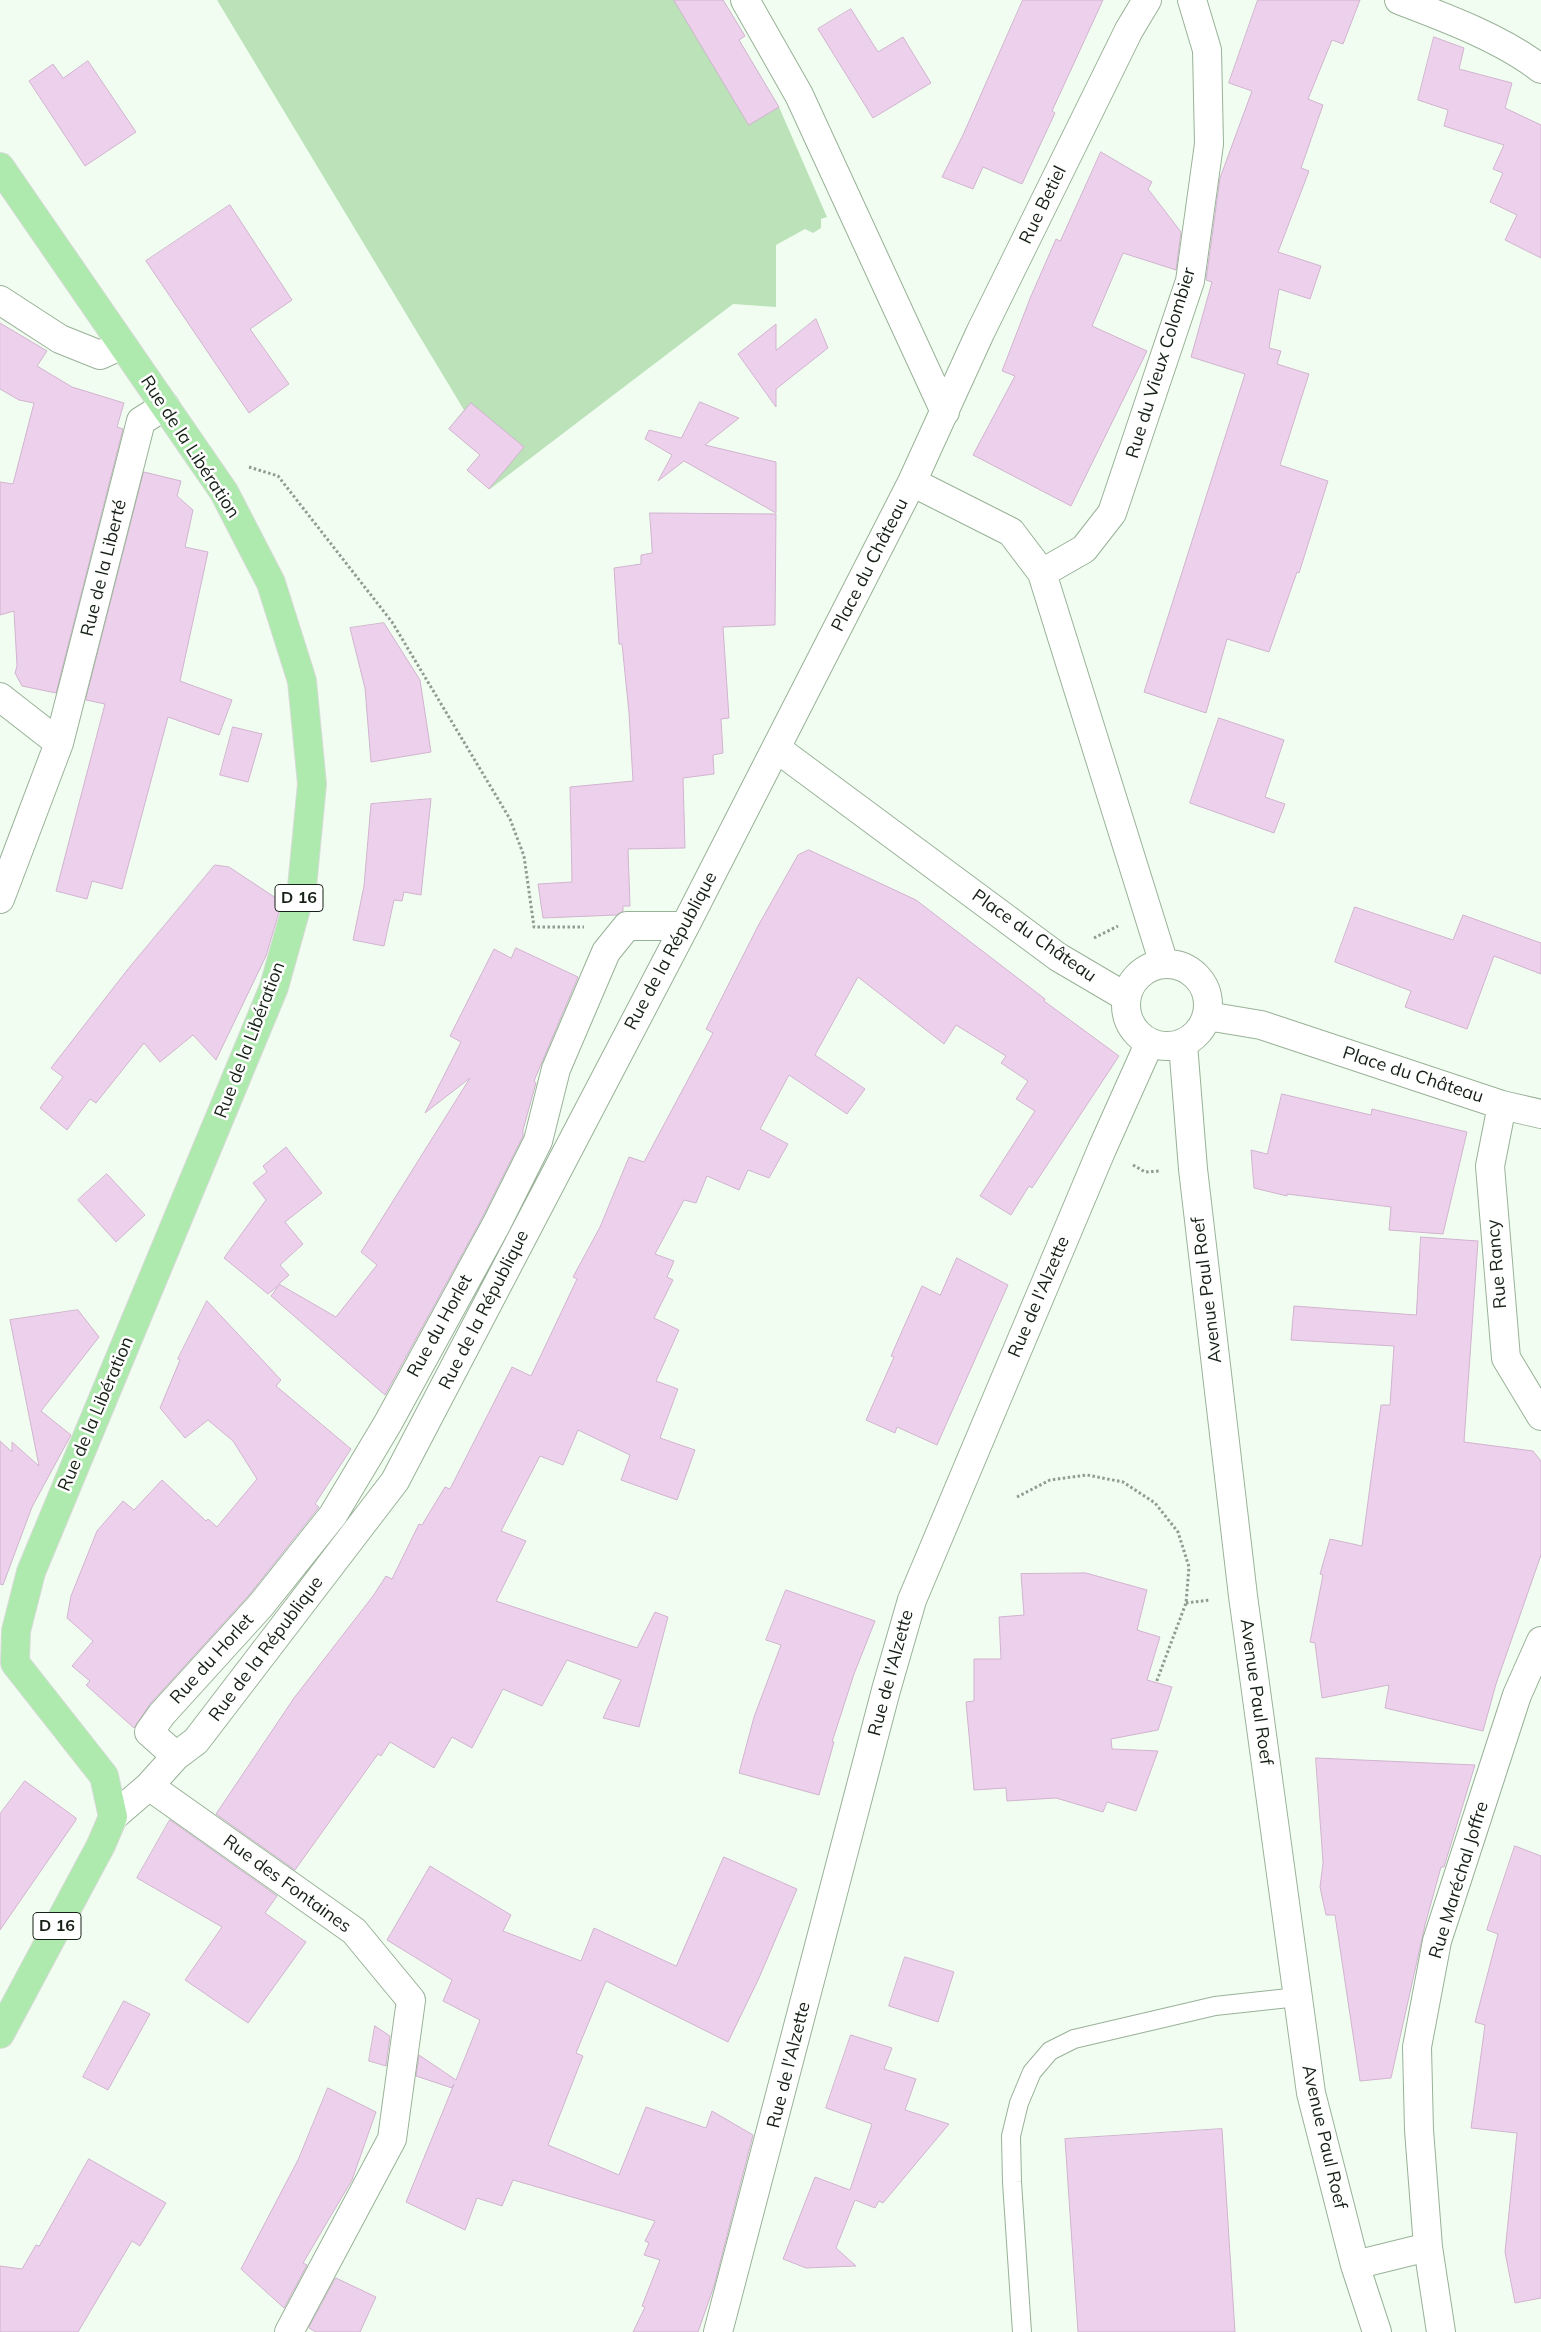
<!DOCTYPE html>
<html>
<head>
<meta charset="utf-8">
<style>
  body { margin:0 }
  canvas { display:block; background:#f2fdf2 }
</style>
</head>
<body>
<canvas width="1541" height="2332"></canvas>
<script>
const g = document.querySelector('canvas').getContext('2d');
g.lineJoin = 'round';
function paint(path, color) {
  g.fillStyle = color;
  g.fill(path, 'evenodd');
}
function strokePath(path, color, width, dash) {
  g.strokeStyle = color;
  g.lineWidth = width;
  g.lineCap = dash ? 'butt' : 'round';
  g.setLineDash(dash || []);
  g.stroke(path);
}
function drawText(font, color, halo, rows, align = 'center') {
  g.font = font + ' Mulish,sans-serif';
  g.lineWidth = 5;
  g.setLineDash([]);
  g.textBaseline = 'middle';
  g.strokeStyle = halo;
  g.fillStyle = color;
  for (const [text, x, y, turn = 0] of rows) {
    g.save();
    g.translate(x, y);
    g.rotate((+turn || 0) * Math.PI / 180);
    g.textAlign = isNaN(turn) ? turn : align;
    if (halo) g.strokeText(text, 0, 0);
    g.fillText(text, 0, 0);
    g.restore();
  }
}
paint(new Path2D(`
  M217,0h506l22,36 -6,4 40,67 48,110 -6,2v9l-8,5 -8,-4 -29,16v62l-43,-3 -243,185 -23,-19 13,-15 -31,-26 15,-19z`), '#bbe2b9');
const building = new Path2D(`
  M674,0h49l22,36 -6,4 40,67 -30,18z
  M1023,0h80l-51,111 3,2 -33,71 -39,-17 -10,22 -31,-12 21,-42z
  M1258,0h102l-17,44 -11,-4 -24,59 15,6 -22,63 8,3 -31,81 43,14 -11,33 -31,-10 -10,59 12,3 -4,13 32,10 -29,91 48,16 -29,92 -2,-1 -28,80 -42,-13 -21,74 -62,-21 101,-318 -54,-17 21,-75 -6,-2 14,-102 32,-87 -23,-8z
  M851,9l27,43 25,-15 28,46 -58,35 -55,-89z
  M1434,37l30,11 -5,21 53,14 -7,25 36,17v133l-36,-18 12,-25 -27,-13 13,-29 -10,-4 11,-24 -60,-19 4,-16 -30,-10z
  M88,61l48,71 -51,34 -56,-85 24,-17 10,14z
  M1101,152l51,30 -4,7 33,43 -5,38 -53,-17 -31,73 55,25 -76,155 -98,-51 42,-79 -13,-5 29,-75 25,-57 4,2z
  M230,205l62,95 -42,29 39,55 -40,29 -103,-152z
  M816,319l12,29 -52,41v18l-38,-53 38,-30v26z
  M0,323l47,28 -10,15 35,21 52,16 -7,24 6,2 -67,264 -34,-7 -7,-13 2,-7 -3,-55 -14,4v-133l13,2 21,-81 -15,-3 -19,-11z
  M700,402l39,16 -34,27 71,17v51l-92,-52 -26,20 14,-26 -27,-16 4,-9 32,8z
  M471,403l53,44 -35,42 -22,-19 13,-15 -31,-26z
  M144,472l37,9 -4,15 16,14 -8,37 23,5 -28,129 52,19 -13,35 -51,-18 -46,172 -30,-8 -5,18 -31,-8 49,-187 -19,-4z
  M650,513l126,1 -1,111 -52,2 6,91 -8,1 2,34 -10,2 1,19 -31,4 2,70 -57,1 2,57h-7v5l-7,4 -73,3 -5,-34 34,-2 -2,-95 63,-6 -4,-68 -7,-69h-3l-5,-76 27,-4v-9l11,-2z
  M384,623l36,57 11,72 -60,10 -6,-74 -15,-60z
  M1219,718l65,22 -19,57 20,7 -11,29 -84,-30z
  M233,727l29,7 -14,48 -28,-7z
  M431,799l-10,96 -17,-3 -2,9 -8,-1 -10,46 -31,-6 11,-54 7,-82z
  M809,850l107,50 129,99 -1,2 75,55 -87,132 -3,-2 -18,29 -31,-19 55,-85 -19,-12 12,-18 -27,-18 5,-7 -50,-31 -12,19 -86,-67 -43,78 50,34 -18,25 -58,-39 -29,54 28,15 -19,34 -21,-8 -9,20 -32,-14 -11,27 -12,-3 -29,54 19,7 -7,16 6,3 -19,38 25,12 -23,51 22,8 -18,49 35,12 -18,50 -56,-20 9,-25 -52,-25 -15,35 -23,-9 -39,75 25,10 -30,60 141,47 18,-36 13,5 -29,110 -36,-9 18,-38 -54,-20 -25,46 -39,-17 -31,59 -20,-11 -18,31 -44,-26 -9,14 -3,-2 -83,116 -79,-56 78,-116 79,-102 13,-20 6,3 27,-55 3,1 23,-38 5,2 62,-122 19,9 46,-97 -4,-2 27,-50 29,-70 15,5 69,-129 -7,-4 52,-103 40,-71z
  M215,865l14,2 53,35 -16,54 -50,104 -23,-25 -33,27 -16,-19 -48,60 -6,-4 -23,31 -27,-22 23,-31 -12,-9 77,-99z
  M1355,907l98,33 10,-25 78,28v31l-47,-18 -27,73 -62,-22 6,-16 -76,-29z
  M516,948l62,29 -44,104 2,2 -13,47v6l-41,82 -97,177 -114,-99 8,-11 -11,9 -44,-36 42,-58 -13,-17 14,-11 -4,-6 23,-19 36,46 -37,29 18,22 -23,21 9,10 -10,9 57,33 41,-52 -16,-13 109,-174 -45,35 36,-71 -11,-6 44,-87 17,9z
  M1282,1094l89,21 1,-6 95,23 -24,102 -54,-4 2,-23 -104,-13v2l-33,-8 -3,-38 16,4z
  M107,1174l38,41 -29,27 -38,-42z
  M1421,1237l57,4 -14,201 69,9 8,10v94l-45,129 -13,47 -98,-23 4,-23 -67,13 -7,-55 -5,-1 13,-67 -3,-1 10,-35 32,7 19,-141h9l4,-59 -103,-6 3,-34 122,9z
  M957,1258l51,27 -71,160 -40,-18 -2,6 -29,-13 28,-63 -3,-1 31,-70 18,9z
  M207,1301l74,79 -5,6 75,63 -36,55 4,3 -70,88 -99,109 -16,24 -48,-43 4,-4 -18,-15 21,-25 -26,-23 4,-22 26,-65 26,-30 11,9 28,-30 44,41 2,-2 9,8 40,-48 -24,-38 -25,-21 -23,18 -25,-30 20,-48 -2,-1z
  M78,1310l21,27 -58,74 30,24 -39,72 -29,78 -3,-1v-143l12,11v-10l27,24 -29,-146z
  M1086,1573l61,17 -10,40 23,7 -13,43 25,7 -14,43 -47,9 1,10 46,2 -22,60 -29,-9 -4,10 -47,-14 -49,3 -1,-13 -32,2 -8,-88 8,-1v-42h27l-2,-42 25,-2 -3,-41z
  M786,1590l89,31 -21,53 -22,68h2l-15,53 -80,-22 15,-56 27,-72 -15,-5z
  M1316,1758l159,7 -31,102h-3l-16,58 -34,153 -31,3 -25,-166h-9l-6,-28 3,-24z
  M25,1781l51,37v2l-76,110v-116z
  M170,1820l107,76 -12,17 41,29 -58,81 -63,-43 37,-53 -85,-49z
  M1515,1846l26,10v442l-26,5 -10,-51 12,-119 -46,-5 14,-103 -10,-3 23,-88 -11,-4z
  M724,1857l73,32 -38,89 -31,64 -122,-61 -30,72 7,3 -35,89 71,30 27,-68 60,21 6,-17 41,24 -39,151 -16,46h-65l12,-25 -3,-1 18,-46 -16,-5 5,-12 -4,-2 10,-20 -142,-41 -11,26 -25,-8 -12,32 -59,-28 48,-118 -2,4 -36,-12 3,-21 37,25 24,-60 -37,-19 9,-21 -65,-40 43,-74 81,49 -8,16 78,30 13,-33 82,38z
  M905,1957l49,15 -16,50 -49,-16z
  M124,2001l26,13 -42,76 -25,-13z
  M375,2026l15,10 -4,30 -17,-5z
  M851,2035l41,13 -8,21 32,10 -11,31 44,14 -66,79 -4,-2 -4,7 -20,-8 -19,48 20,18 -50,2 -23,-9 32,-82 35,13 22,-66 -46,-16z
  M328,2088l48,24 -24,68 -49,83 4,2 -23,43 -43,-39 57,-109z
  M1222,2129l13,203h-157l-13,-193z
  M89,2159l77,44 -26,43 -8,-5 -54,91h-78v-66l22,3 14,-24 3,1z
  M336,2278l40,19 -16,35h-44l-7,-4z`);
paint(building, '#edd0eb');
strokePath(building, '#d0b4ce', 1);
const lane = new Path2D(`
  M1022,2332l-10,-150 -1,-46 8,-33 13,-31 18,-21 24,-12 141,-33 83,-9`);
const street = new Path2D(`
  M745,0l54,95 146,317
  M1399,0c45,17 104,39 142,69
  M0,300l60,39 40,16 22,-10
  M912,482l99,50 31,41 122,391
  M1042,573l42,-24 28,-36 78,-232 19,-137 -2,-94 -15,-50
  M0,697l59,46
  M776,748l282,209 68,40
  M0,899l59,-156 82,-322 24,-15
  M1126 1005a41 41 0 1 1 82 0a41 41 0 1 1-82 0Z
  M1207,1016l54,9 241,80 39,9
  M1183,1044l10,125 50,427 68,497 44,172 22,67
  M1502,1105l-12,61 16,192 35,58
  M176,1756l-27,-24 13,-18 99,-109 72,-90 55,-92 108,-198 42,-84 18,-72 50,-117 21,-26h58
  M149,1786l205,145 57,69 -19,139 -103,193
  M113,1817l36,-31 27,-30 20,-15 199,-260 290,-555 227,-444 68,-149 149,-303 18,-30
  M1355,2265l73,-18
  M718,2332l168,-642 26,-90 190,-451 47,-105
  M1441,2332l-13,-85 -9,-117 -2,-83 20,-106 80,-246 24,-54`);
const primary = new Path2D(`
  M0,167l224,325 47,91 31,98 10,103 -10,103 -28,100 -243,585 -15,59 -1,32 89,113 9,41 -12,28 -101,189`);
strokePath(lane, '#98b297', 20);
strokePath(street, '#98b297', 30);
strokePath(primary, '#dadbda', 30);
strokePath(new Path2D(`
  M249,467l29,9 114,146 118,197 14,37 10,71h50
  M1094,938l24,-12
  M1133,1165l12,7 15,-1
  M1017,1497l33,-17 37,-5 36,7 32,21 23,29 11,35 -3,36 -30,80
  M1186,1603l24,-3`), '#919c91', 3, [2.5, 2.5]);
strokePath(lane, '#fff', 18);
strokePath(street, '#fff', 28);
strokePath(primary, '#aee9ad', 28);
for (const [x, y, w] of [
  [299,898,48],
  [57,1926,48]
]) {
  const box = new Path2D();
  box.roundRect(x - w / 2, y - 13.5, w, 27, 4);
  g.fillStyle = '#fff';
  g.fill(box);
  strokePath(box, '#162016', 1);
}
drawText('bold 16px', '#162016', null, [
  ["D 16",299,898],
  ["D 16",57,1926]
]);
drawText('18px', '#162016', '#fff', [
  ["Rue Betiel",1043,205,-64],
  ["Rue du Vieux Colombier",1161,363,-73],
  ["Rue de la Libération",190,447,57],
  ["Place du Château",870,565,-63],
  ["Rue de la Liberté",104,568,-76],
  ["Place du Château",1034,936,35],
  ["Rue de la République",671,951,-62],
  ["Rue de la Libération",250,1040,-69],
  ["Place du Château",1413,1075,18],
  ["Rue Rancy",1497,1264,-95],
  ["Avenue Paul Roef",1207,1290,-97],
  ["Rue de l'Alzette",1039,1297,-67],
  ["Rue de la République",484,1310,-63],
  ["Rue du Horlet",440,1326,-61],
  ["Rue de la Libération",96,1414,-67],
  ["Rue de la République",266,1649,-53],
  ["Rue du Horlet",212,1659,-48],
  ["Rue de l'Alzette",891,1673,-75],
  ["Avenue Paul Roef",1256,1692,82],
  ["Rue Maréchal Joffre",1459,1880,-73],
  ["Rue des Fontaines",287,1884,36],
  ["Rue de l'Alzette",789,2065,-76],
  ["Avenue Paul Roef",1324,2137,77]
]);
</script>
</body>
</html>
